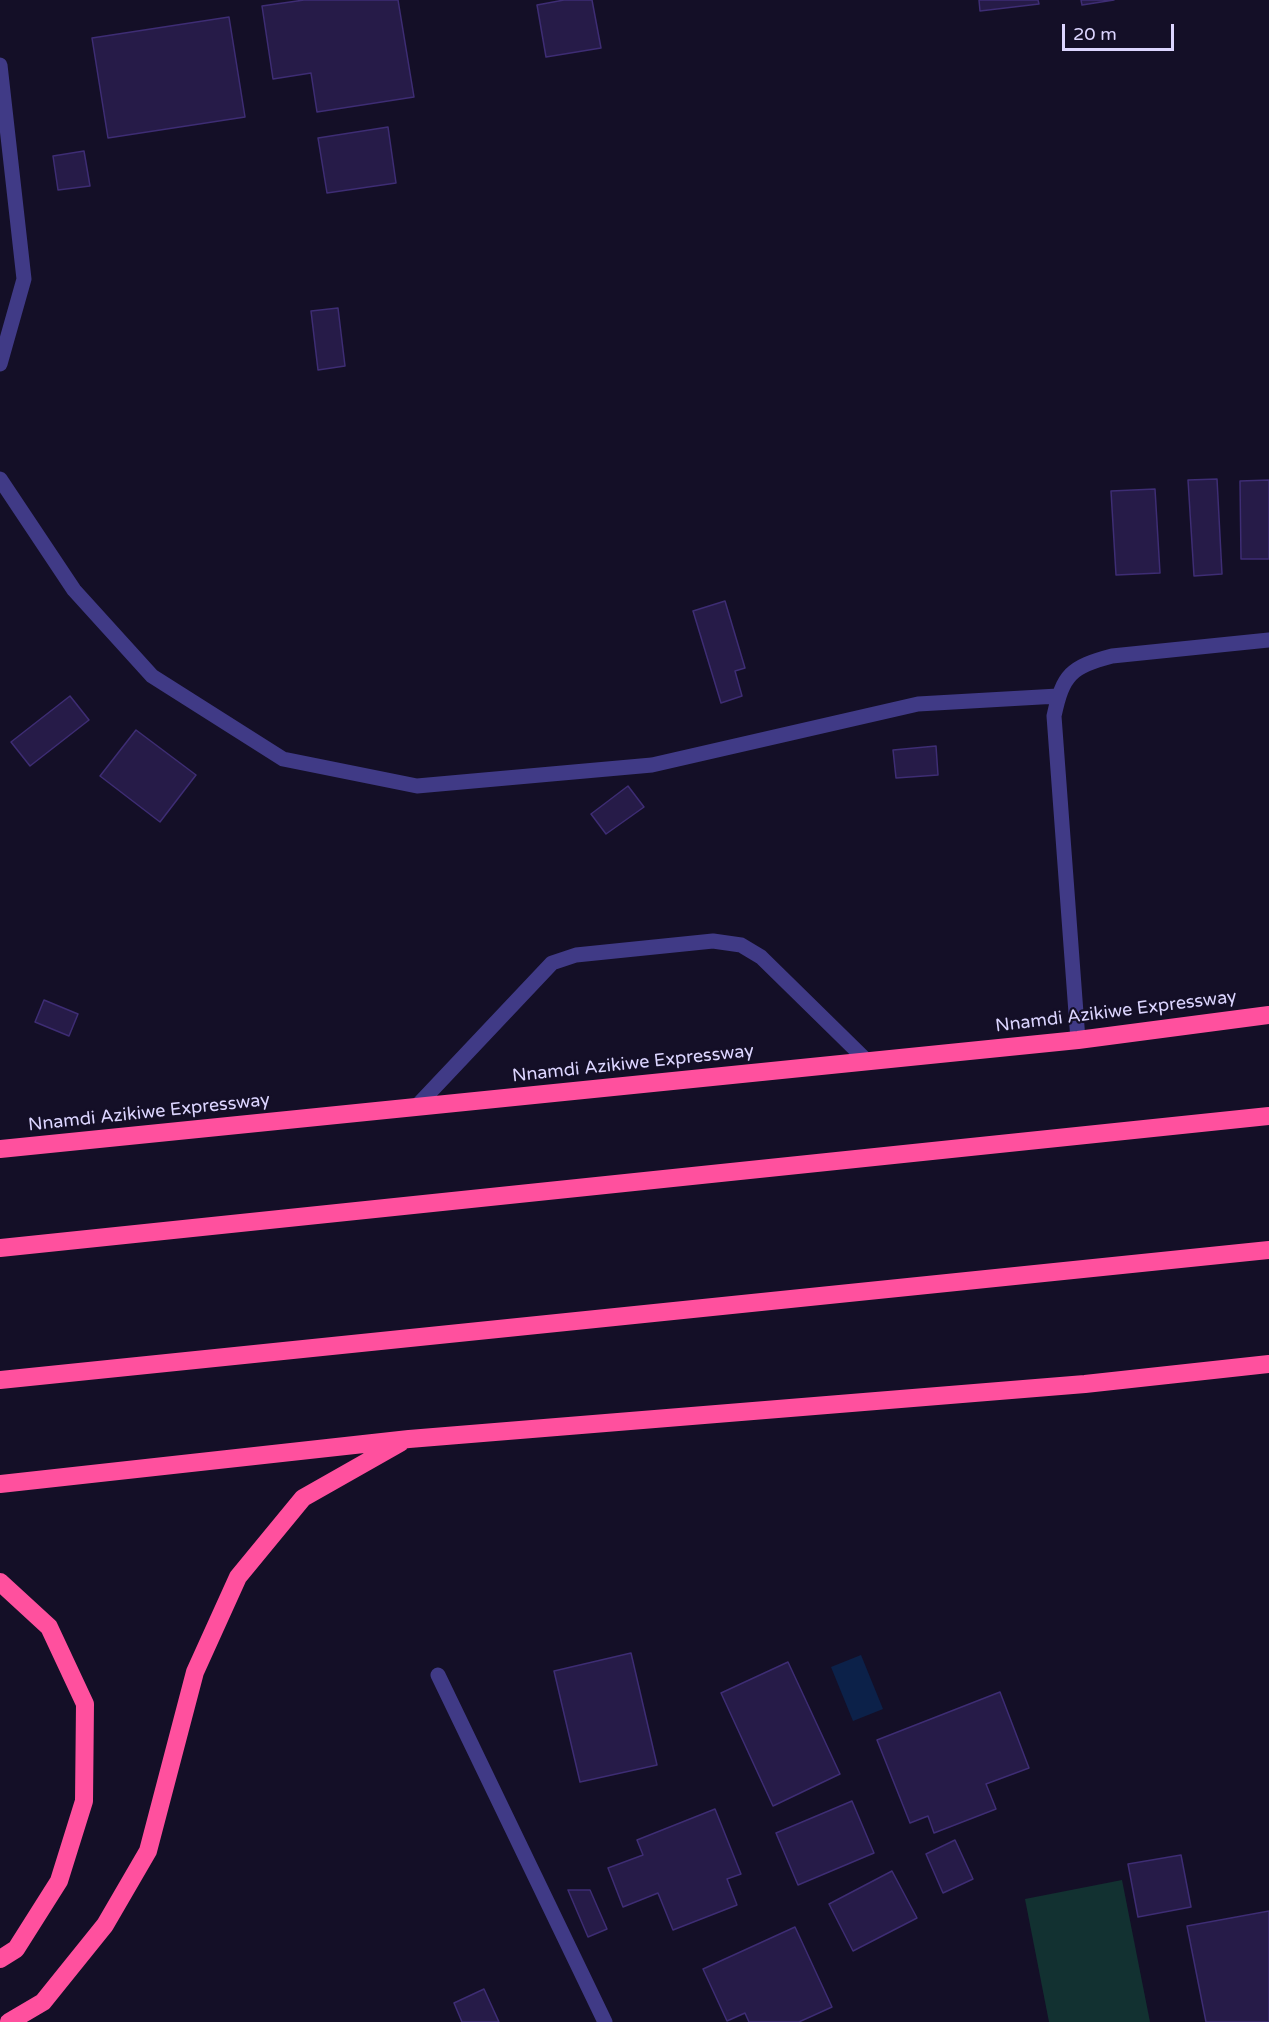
<!DOCTYPE html>
<html>
<head>
<meta charset="utf-8">
<style>
  body { margin:0 }
  #map { position:relative; width:1269px; height:2022px; overflow:hidden; background:#140f27; font-family:"Varela Round",sans-serif }
  canvas { display:block }
  .scale { position:absolute; left:1062px; top:24px; width:112px; height:27px; box-sizing:border-box; border:3px solid #dcd5ff; border-top:0; padding-left:8px; font-size:18px; line-height:21px; white-space:nowrap; color:#dcd5ff; -webkit-text-stroke:4px #140f27; paint-order:stroke }
</style>
</head>
<body>
<div id="map">
<canvas width="1269" height="2022"></canvas>
<div class="scale">20 m</div>
</div>
<script>
const g = document.querySelector('canvas').getContext('2d');
g.lineJoin = 'round';
function paint(path, color) {
  g.fillStyle = color;
  g.fill(path, 'evenodd');
}
function strokePath(path, color, width, dash) {
  g.strokeStyle = color;
  g.lineWidth = width;
  g.lineCap = dash ? 'butt' : 'round';
  g.setLineDash(dash || []);
  g.stroke(path);
}
function drawText(font, color, halo, rows, align = 'center') {
  g.font = font + ' "Varela Round",sans-serif';
  g.lineWidth = 4.5;
  g.setLineDash([]);
  g.textBaseline = 'middle';
  g.strokeStyle = halo;
  g.fillStyle = color;
  for (const [text, x, y, turn = 0] of rows) {
    g.save();
    g.translate(x, y);
    g.rotate((+turn || 0) * Math.PI / 180);
    g.textAlign = isNaN(turn) ? turn : align;
    if (halo) g.strokeText(text, 0, 0);
    g.fillText(text, 0, 0);
    g.restore();
  }
}
paint(new Path2D(`
  M1122,1880l28,142h-101l-24,-123z`), '#123131');
paint(new Path2D(`
  M861,1655l22,54 -30,12 -22,-54z`), '#0c2149');
const building = new Path2D(`
  M304,0h94l16,97 -97,15 -6,-39 -38,6 -11,-73z
  M564,0h28l9,48 -55,9 -9,-52z
  M979,0h59l1,4 -59,7z
  M1081,0h33l-32,5z
  M229,17l16,100 -137,21 -16,-100z
  M388,127l8,56 -69,10 -9,-55z
  M84,151l6,35 -32,4 -5,-34z
  M338,308l7,58 -27,4 -7,-59z
  M1217,479l5,95 -28,2 -6,-96z
  M1269,480v79h-28l-1,-78z
  M1155,489l5,84 -44,2 -5,-84z
  M725,601l20,67 -10,3 7,25 -21,7 -28,-92z
  M70,696l19,24 -59,46 -19,-24z
  M136,730l60,45 -36,47 -60,-46z
  M936,746l2,29 -42,3 -3,-28z
  M628,786l16,21 -38,27 -15,-20z
  M44,1000l34,14 -9,22 -34,-14z
  M631,1653l26,112 -77,17 -26,-111z
  M788,1662l52,112 -67,32 -52,-113z
  M1000,1692l29,76 -43,16 10,25 -62,24 -6,-17 -18,7 -33,-83z
  M852,1801l22,52 -76,32 -22,-52z
  M715,1809l26,65 -14,5 10,26 -64,25 -15,-37 -35,14 -15,-39 35,-13 -6,-15z
  M955,1840l18,39 -30,14 -17,-39z
  M1181,1855l10,52 -53,10 -10,-53z
  M892,1871l25,47 -64,33 -24,-47z
  M568,1890h22l17,39 -19,8z
  M1269,1911v111h-63l-19,-96z
  M795,1927l37,80 -33,15h-50l-4,-9 -18,8 -24,-52z
  M484,1989l15,33h-37l-8,-19z`);
paint(building, '#261b48');
strokePath(building, '#3e2d74', 1.5);
strokePath(new Path2D(`
  M0,65l24,214 -24,85
  M0,479l74,111 78,86 131,83 134,27 235,-21 266,-61 140,-8
  M1078,1040l-24,-324c9,-42 17,-49 58,-60l157,-16
  M416,1107l136,-144 24,-8 137,-14 28,4 20,12 106,104`), '#403a86', 15);
strokePath(new Path2D(`
  M438,1675l167,347`), '#403a86', 15);
strokePath(new Path2D(`
  M0,1149l1078,-109 191,-25
  M0,1248l1269,-132
  M0,1380l1269,-130
  M0,1484l409,-45 676,-55 184,-20
  M0,1582l49,45 36,77 -1,97 -25,80 -43,68 -16,10
  M9,2022l34,-20 62,-77 43,-74 47,-179 43,-95 65,-79 97,-55`), '#ff509e', 18);
drawText('18px', '#dcd5ff', '#140f27', [
  ["Nnamdi Azikiwe Expressway",1116,1012,-7],
  ["Nnamdi Azikiwe Expressway",633,1064,-6],
  ["Nnamdi Azikiwe Expressway",149,1113,-6]
]);
</script>
</body>
</html>
